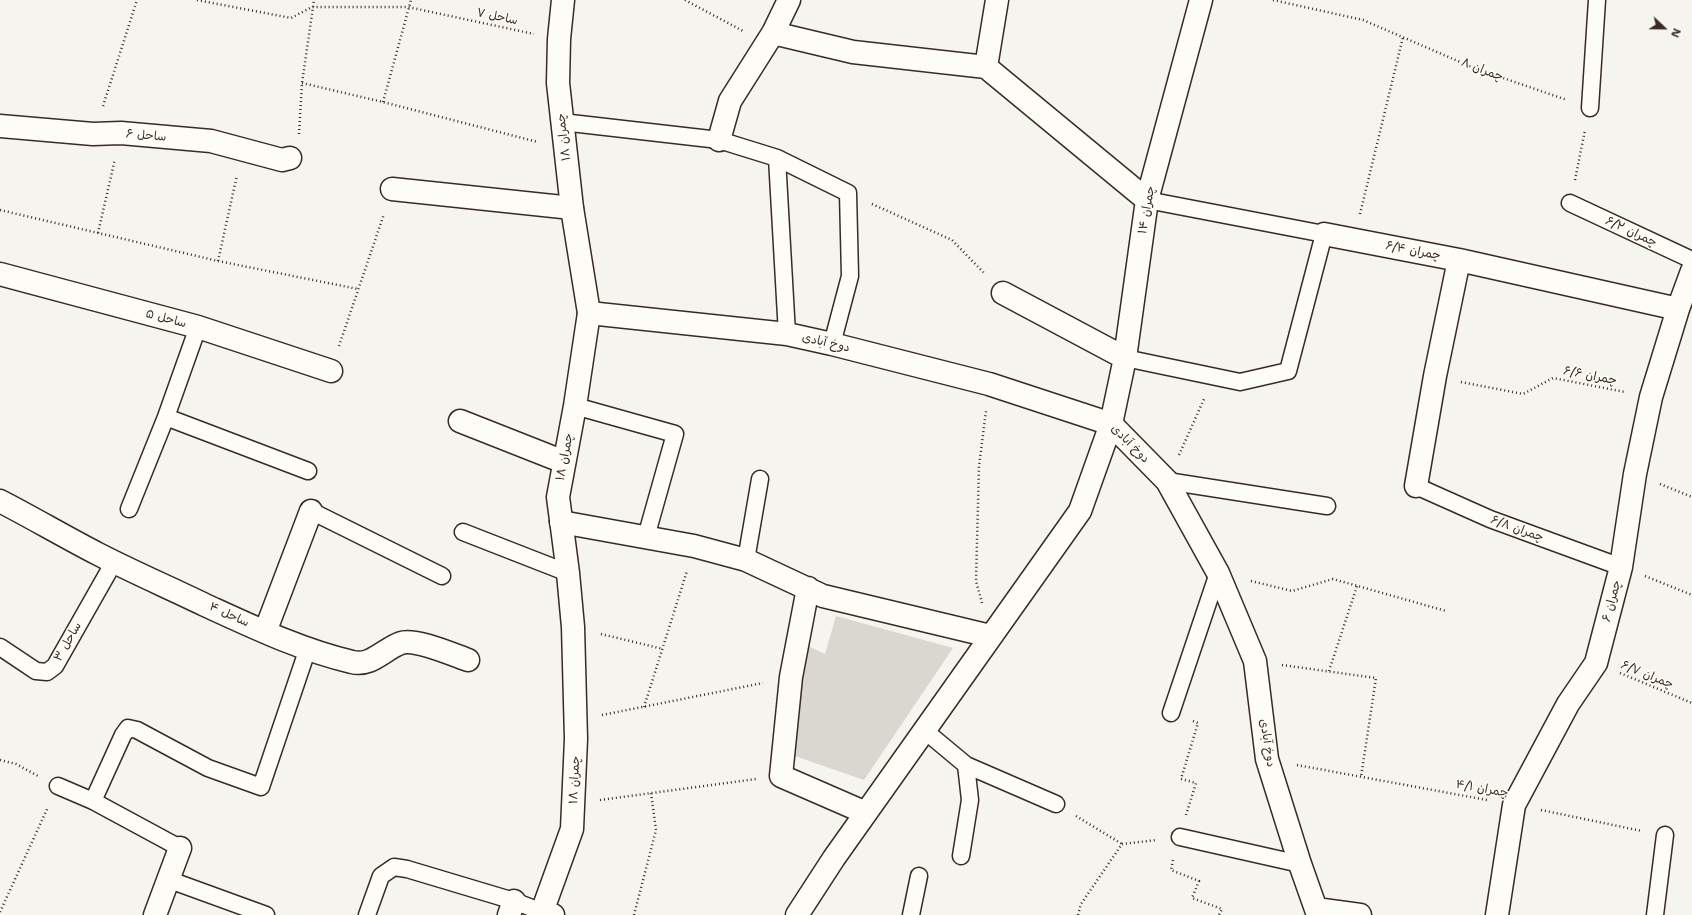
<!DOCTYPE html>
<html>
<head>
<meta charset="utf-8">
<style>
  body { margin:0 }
  #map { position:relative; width:1692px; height:915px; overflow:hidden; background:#f5f4ee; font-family:"Shantell Sans",sans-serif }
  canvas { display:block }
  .north { position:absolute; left:1644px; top:8px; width:40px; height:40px; -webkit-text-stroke:3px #fdfcf7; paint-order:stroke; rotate:112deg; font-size:11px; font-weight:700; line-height:16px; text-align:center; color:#3b2a1e }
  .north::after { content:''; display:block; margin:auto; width:14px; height:18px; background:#3b2a1e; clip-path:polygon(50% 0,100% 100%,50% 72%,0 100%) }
</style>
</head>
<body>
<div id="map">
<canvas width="1692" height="915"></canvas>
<div class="north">N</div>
</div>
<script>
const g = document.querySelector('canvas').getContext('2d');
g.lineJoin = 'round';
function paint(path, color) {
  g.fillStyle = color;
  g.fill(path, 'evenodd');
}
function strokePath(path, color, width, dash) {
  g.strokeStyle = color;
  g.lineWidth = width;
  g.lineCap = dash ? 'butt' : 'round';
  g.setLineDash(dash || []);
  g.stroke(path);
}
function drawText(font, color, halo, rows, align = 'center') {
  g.font = font + ' "Shantell Sans","Playpen Sans Arabic",sans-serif';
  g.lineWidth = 3;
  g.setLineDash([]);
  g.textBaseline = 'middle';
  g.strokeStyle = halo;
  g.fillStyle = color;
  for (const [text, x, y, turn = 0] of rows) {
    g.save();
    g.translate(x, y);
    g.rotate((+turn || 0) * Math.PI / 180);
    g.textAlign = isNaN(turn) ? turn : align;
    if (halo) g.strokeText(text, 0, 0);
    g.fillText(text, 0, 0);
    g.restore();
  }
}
paint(new Path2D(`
  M836,616l117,32 -89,132 -75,-26 19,-108 17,8z`), '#dad6d0');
const service = new Path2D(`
  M1590,108l7,-108
  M562,122l157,18 58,18 71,35 2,83 -18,68
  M777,158l10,176
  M1570,203l122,57
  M1125,358l115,24 48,-11 36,-137 -177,-34
  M575,406l100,28 -29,103
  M166,417l142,54
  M1167,481l160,25
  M1416,486l74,33 131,48
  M129,509l37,-92 32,-90
  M311,511l131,65
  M463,532l105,41
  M746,560l14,-81
  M0,647l36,24 11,1 8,-6 59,-104
  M1171,713l47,-140
  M924,730l42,35 4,35 -9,56
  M966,765l90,39
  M58,786l35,15 87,47
  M93,801l30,-66 5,-7 9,2 71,38 53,19 47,-139
  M1180,837l120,27
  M167,879l99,36
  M367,915l14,-39 13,-9 13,2 107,32 28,11
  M911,915l8,-39
  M1655,915l10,-80`);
const minor = new Path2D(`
  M773,33l80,19 133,15 11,-67
  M986,67l161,133
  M0,126l93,8 28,-1 90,8 71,19 8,-2
  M719,140l11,-39 43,-68 16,-33
  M392,189l180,19
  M1324,234l135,26 219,49
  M0,274l198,53 133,44
  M1003,293l122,65
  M589,313l198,21 45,10 157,40 122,40 56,57 51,92 37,88 12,98 33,105 18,51
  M460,421l104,41
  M1416,486l19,-110 24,-116
  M0,501c33,17 65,36 98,53 35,18 72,34 107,51 48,22 96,45 147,57 19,5 32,-13 49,-19 14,-5 53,12 67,17
  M561,522l133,24 52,14 77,36 167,40
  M808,588l-17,89 -10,99 85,37
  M265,632l46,-121
  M1316,909l44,6
  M155,915l25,-67
  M509,915l5,-14
  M797,915l37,-57 246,-347 31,-87 14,-66 22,-158 54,-200
  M1497,915l17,-110 54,-101 28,-41 25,-96 14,-93 16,-77 27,-88 14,-38`);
const tertiary = new Path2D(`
  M553,915l-11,-3 30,-83 4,-90 -3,-112 -5,-54 -10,-76 17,-91 14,-93 -17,-105 -14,-125 1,-44 4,-39`);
strokePath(service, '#3b2a1e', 19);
strokePath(minor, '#3b2a1e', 25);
strokePath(tertiary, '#3b2a1e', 25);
strokePath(new Path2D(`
  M197,0l94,18 21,-11h96l126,27
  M685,0l58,31
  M1273,0l90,20 111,48 93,32
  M302,83l81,19 155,40
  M383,102l28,-102
  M103,106l34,-106
  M299,134l3,-51 12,-83
  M1575,180l10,-50
  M872,204l80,36 33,34
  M0,210l218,51 140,28
  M1360,214l43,-177
  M98,233l17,-74
  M218,261l19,-86
  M339,346l45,-132
  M1461,382l62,12 30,-16 72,14
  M1179,455l25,-56
  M1660,484l32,13
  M1645,576l47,19
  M1251,581l41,10 41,-12 113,32
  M982,603l-6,-22 3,-115 7,-55
  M601,634l62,15
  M1282,665l94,13 -15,99
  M1329,671l28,-85
  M1620,673l72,30
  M644,707l43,-136
  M602,715l161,-32
  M0,760l16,4 22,12
  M1297,765l190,35
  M600,800l156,-21
  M1541,810l101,21
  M1186,815l10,-32 -15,-4 17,-56 -5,-2
  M1076,816l46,28
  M1173,860l-2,10 28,11 -7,17 30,11 -3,6
  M0,912l48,-105
  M634,915l22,-85 -5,-37
  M1078,915l3,-11 41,-60 35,-4`), '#3b2a1e', 2.5, [1, 3]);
strokePath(service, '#fdfcf7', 16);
strokePath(minor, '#fdfcf7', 22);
strokePath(tertiary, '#fdfcf7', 22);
drawText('12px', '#3b2a1e', '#fdfcf7', [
  ["ساحل ۷",497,17,12],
  ["چمران ۸",1482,70,21],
  ["ساحل ۶",146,136,5],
  ["چمران ۱۸",564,137,-97],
  ["چمران ۱۴",1147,210,-80],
  ["چمران ۶/۲",1631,232,25],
  ["چمران ۶/۴",1413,251,11],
  ["ساحل ۵",166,319,15],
  ["دوخ آبادی",826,343,13],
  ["چمران ۶/۶",1590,376,11],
  ["دوخ آبادی",1130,444,45],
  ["چمران ۱۸",565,457,-79],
  ["چمران ۶/۸",1517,529,20],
  ["چمران ۶",1612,601,-75],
  ["ساحل ۴",229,615,25],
  ["ساحل ۳",68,642,-60],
  ["چمران ۶/۷",1647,675,22],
  ["دوخ آبادی",1267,743,81],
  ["چمران ۱۸",575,780,-87],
  ["چمران ۴/۱",1482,789,10]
]);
</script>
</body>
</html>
